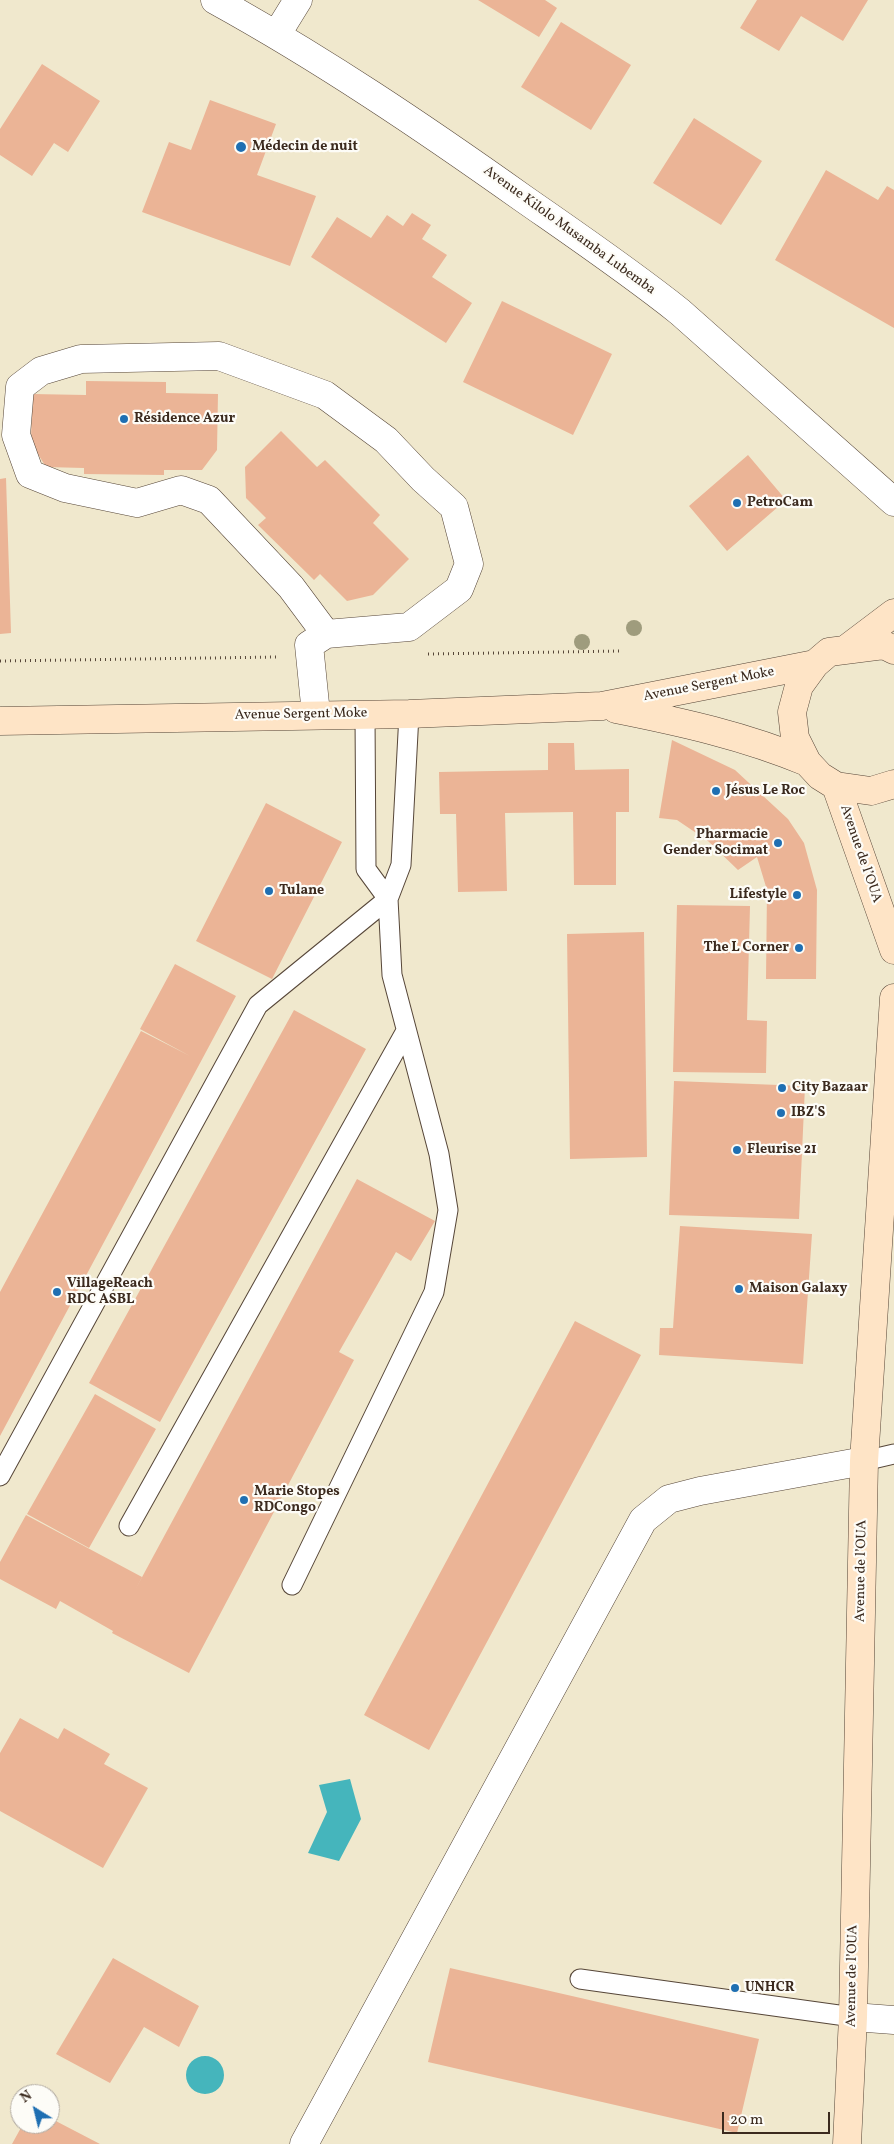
<!DOCTYPE html>
<html>
<head>
<meta charset="utf-8">
<style>
  body { margin:0 }
  #map { position:relative; width:894px; height:2144px; overflow:hidden; background:#f0e8cd; font-family:Vollkorn,serif }
  canvas { display:block }
  .north { position:absolute; left:10px; top:2084px; width:50px; height:50px; box-sizing:border-box; background:#fdfcf7; border:1px solid #afa8a0; border-radius:50%; rotate:324deg; font-size:14px; font-weight:700; line-height:20px; text-align:center; color:#3b2a1e }
  .north::after { content:''; display:block; margin:auto; width:18px; height:22px; background:#1f6fb2; clip-path:polygon(50% 0,100% 100%,50% 72%,0 100%) }
  .scale { position:absolute; left:722px; top:2112px; width:108px; height:22px; box-sizing:border-box; border:2px solid #3b2a1e; border-top:0; padding-left:6px; font-size:15px; line-height:18px; white-space:nowrap; color:#3b2a1e; -webkit-text-stroke:4px #fdfcf7; paint-order:stroke }
</style>
</head>
<body>
<div id="map">
<canvas width="894" height="2144"></canvas>
<div class="north">N</div>
<div class="scale">20 m</div>
</div>
<script>
const g = document.querySelector('canvas').getContext('2d');
g.lineJoin = 'round';
function paint(path, color) {
  g.fillStyle = color;
  g.fill(path, 'evenodd');
}
function strokePath(path, color, width, dash) {
  g.strokeStyle = color;
  g.lineWidth = width;
  g.lineCap = dash ? 'butt' : 'round';
  g.setLineDash(dash || []);
  g.stroke(path);
}
function drawText(font, color, halo, rows, align = 'center') {
  g.font = font + ' Vollkorn,serif';
  g.lineWidth = 4.5;
  g.setLineDash([]);
  g.textBaseline = 'middle';
  g.strokeStyle = halo;
  g.fillStyle = color;
  for (const [text, x, y, turn = 0] of rows) {
    g.save();
    g.translate(x, y);
    g.rotate((+turn || 0) * Math.PI / 180);
    g.textAlign = isNaN(turn) ? turn : align;
    if (halo) g.strokeText(text, 0, 0);
    g.fillText(text, 0, 0);
    g.restore();
  }
}
paint(new Path2D(`
  M350,1779l11,40 -22,42 -31,-8 19,-41 -8,-27z
  M186 2075a19 19 0 1 1 38 0a19 19 0 1 1-38 0Z`), '#45b5bc');
paint(new Path2D(`
  M478,0h67l12,8 -18,29z
  M757,0h111l-25,41 -42,-25 -22,35 -39,-23z
  M561,22l70,43 -40,65 -70,-43z
  M42,64l58,37 -32,51 -14,-9 -22,33 -32,-21v-26z
  M210,100l66,24 -19,51 59,21 -26,70 -148,-54 27,-70 22,8z
  M694,118l68,43 -41,64 -68,-42z
  M826,170l52,30 9,-14 7,4v138l-119,-68z
  M412,213l19,12 -9,14 25,16 -15,22 40,26 -26,40 -135,-86 26,-40 34,21 16,-23 16,11z
  M502,301l110,53 -39,81 -110,-53z
  M86,381l80,1v11l52,1 -1,56 -15,20h-38v5l-80,-1v-6l-38,-1 -15,-24 1,-49 54,1z
  M281,431l36,36 8,-7 55,55 -7,8 36,36 -36,36 -26,6 -27,-27 -6,6 -56,-55 8,-7 -20,-20 -1,-31z
  M748,455l38,45 -59,51 -38,-45z
  M6,478l5,155 -11,1v-155z
  M672,740l63,30 53,49 16,24 13,47 -1,89h-50l1,-89 -10,-33 -19,13 -30,-29 -31,-21 -18,-2z
  M548,743h26l1,27 54,-1v43h-13v73h-42l-1,-73 -68,1 2,78 -49,1 -2,-78h-16l-1,-42 109,-2z
  M266,803l76,39 -70,137 -76,-38z
  M677,905l73,1 -3,114 20,1 -1,52 -93,-1z
  M644,932l3,225 -77,2 -3,-225z
  M175,964l61,32 -236,440v-144l141,-261 49,25 -50,-27z
  M294,1010l72,39 -206,373 -71,-39z
  M674,1081l131,5 -6,133 -130,-4z
  M357,1179l78,42 -24,40 -15,-9 -57,100 15,8 -165,313 -77,-40 1,-2 -53,-30 -4,8 -56,-30v-17l26,-47 116,62 -8,15z
  M680,1226l132,8 -9,130 -144,-9 1,-27h13z
  M575,1321l66,34 -212,395 -65,-35z
  M95,1394l61,35 -67,119 -62,-34z
  M20,1718l38,21 6,-11 46,26 -6,10 44,24 -45,80 -103,-57v-58z
  M113,1958l86,48 -20,41 -35,-20 -34,56 -54,-29z
  M450,1968l309,71 -22,94 -309,-71z
  M50,2118l50,26h-88l11,-20h27z`), '#ebb496');
const service = new Path2D(`
  M365,715l1,154 22,30
  M864,1461l30,-7
  M0,1476l258,-471 130,-106
  M129,1526l277,-495
  M292,1585l142,-293 14,-82 -9,-56 -47,-179 -4,-76 13,-34 8,-151
  M580,1979l273,38`);
const minor = new Path2D(`
  M215,0c107,59 209,128 309,199 53,37 106,73 156,113l214,190
  M277,34l21,-34
  M316,714l-7,-69 17,-11 83,-7 50,-38 10,-25 -15,-57 -31,-28 -37,-39 -61,-45 -106,-39 -138,3 -40,12 -21,16 -4,48 14,39 35,14 72,15 44,-13 28,10 82,87 35,47
  M853,2017l41,3
  M304,2144l339,-624 26,-21 31,-8 164,-30`);
const secondary = new Path2D(`
  M845,650l49,-37
  M894,650l-10,-5 -55,7 -14,12 -16,22 -7,26 3,26 12,24 13,14 16,10 35,5 23,-7
  M616,709c65,13 129,27 191,53
  M0,721l409,-7 193,-8 213,-42
  M836,786l58,164
  M847,2144l6,-127 11,-556 30,-463`);
strokePath(service, '#564638', 21);
strokePath(minor, '#564638', 29);
strokePath(secondary, '#564638', 29);
strokePath(new Path2D(`
  M428,654l194,-3
  M0,661l277,-4`), '#564638', 3, [1, 4]);
strokePath(service, '#fff', 19);
strokePath(minor, '#fff', 28);
strokePath(secondary, '#fee4c6', 28);
g.fillStyle = '#9f9c7d';
for (const [x, y] of [
  [634,628],
  [582,642]
]) {
  g.beginPath();
  g.arc(x, y, 8, 0, 2 * Math.PI);
  g.fill();
}
for (const [x, y, r, color] of [
  [241,147,6,"#1f6fb2"],
  [124,419,5,"#1f6fb2"],
  [737,503,5,"#1f6fb2"],
  [716,791,5,"#1f6fb2"],
  [778,843,5,"#1f6fb2"],
  [269,891,5,"#1f6fb2"],
  [797,895,5,"#1f6fb2"],
  [799,948,5,"#1f6fb2"],
  [782,1088,5,"#1f6fb2"],
  [781,1113,5,"#1f6fb2"],
  [737,1150,5,"#1f6fb2"],
  [739,1289,5,"#1f6fb2"],
  [57,1292,5,"#1f6fb2"],
  [244,1500,5,"#1f6fb2"],
  [735,1988,5,"#1f6fb2"]
]) {
  const dot = new Path2D();
  dot.arc(x, y, r, 0, 2 * Math.PI);
  g.fillStyle = color;
  g.fill(dot);
  strokePath(dot, '#fdfcf7', 2);
}
drawText('bold 14px', '#3b2a1e', '#fdfcf7', [
  ["Médecin de nuit",252,147],
  ["Résidence Azur",134,419],
  ["PetroCam",747,503],
  ["Jésus Le Roc",726,791],
  ["Pharmacie",768,835,"right"],
  ["Gender Socimat",768,851,"right"],
  ["Tulane",279,891],
  ["Lifestyle",787,895,"right"],
  ["The L Corner",789,948,"right"],
  ["City Bazaar",792,1088],
  ["IBZ'S",791,1113],
  ["Fleurise 21",747,1150],
  ["VillageReach",67,1284],
  ["RDC ASBL",67,1300],
  ["Maison Galaxy",749,1289],
  ["Marie Stopes",254,1492],
  ["RDCongo",254,1508],
  ["UNHCR",745,1988]
], 'left');
drawText('14px', '#3b2a1e', '#fdfcf7', [
  ["Avenue Kilolo Musamba Lubemba",569,231,36],
  ["Avenue Sergent Moke",709,685,-11],
  ["Avenue Sergent Moke",301,715,-1],
  ["Avenue de l’OUA",860,854,71],
  ["Avenue de l’OUA",862,1571,-89],
  ["Avenue de l’OUA",853,1976,-89]
]);
</script>
</body>
</html>
